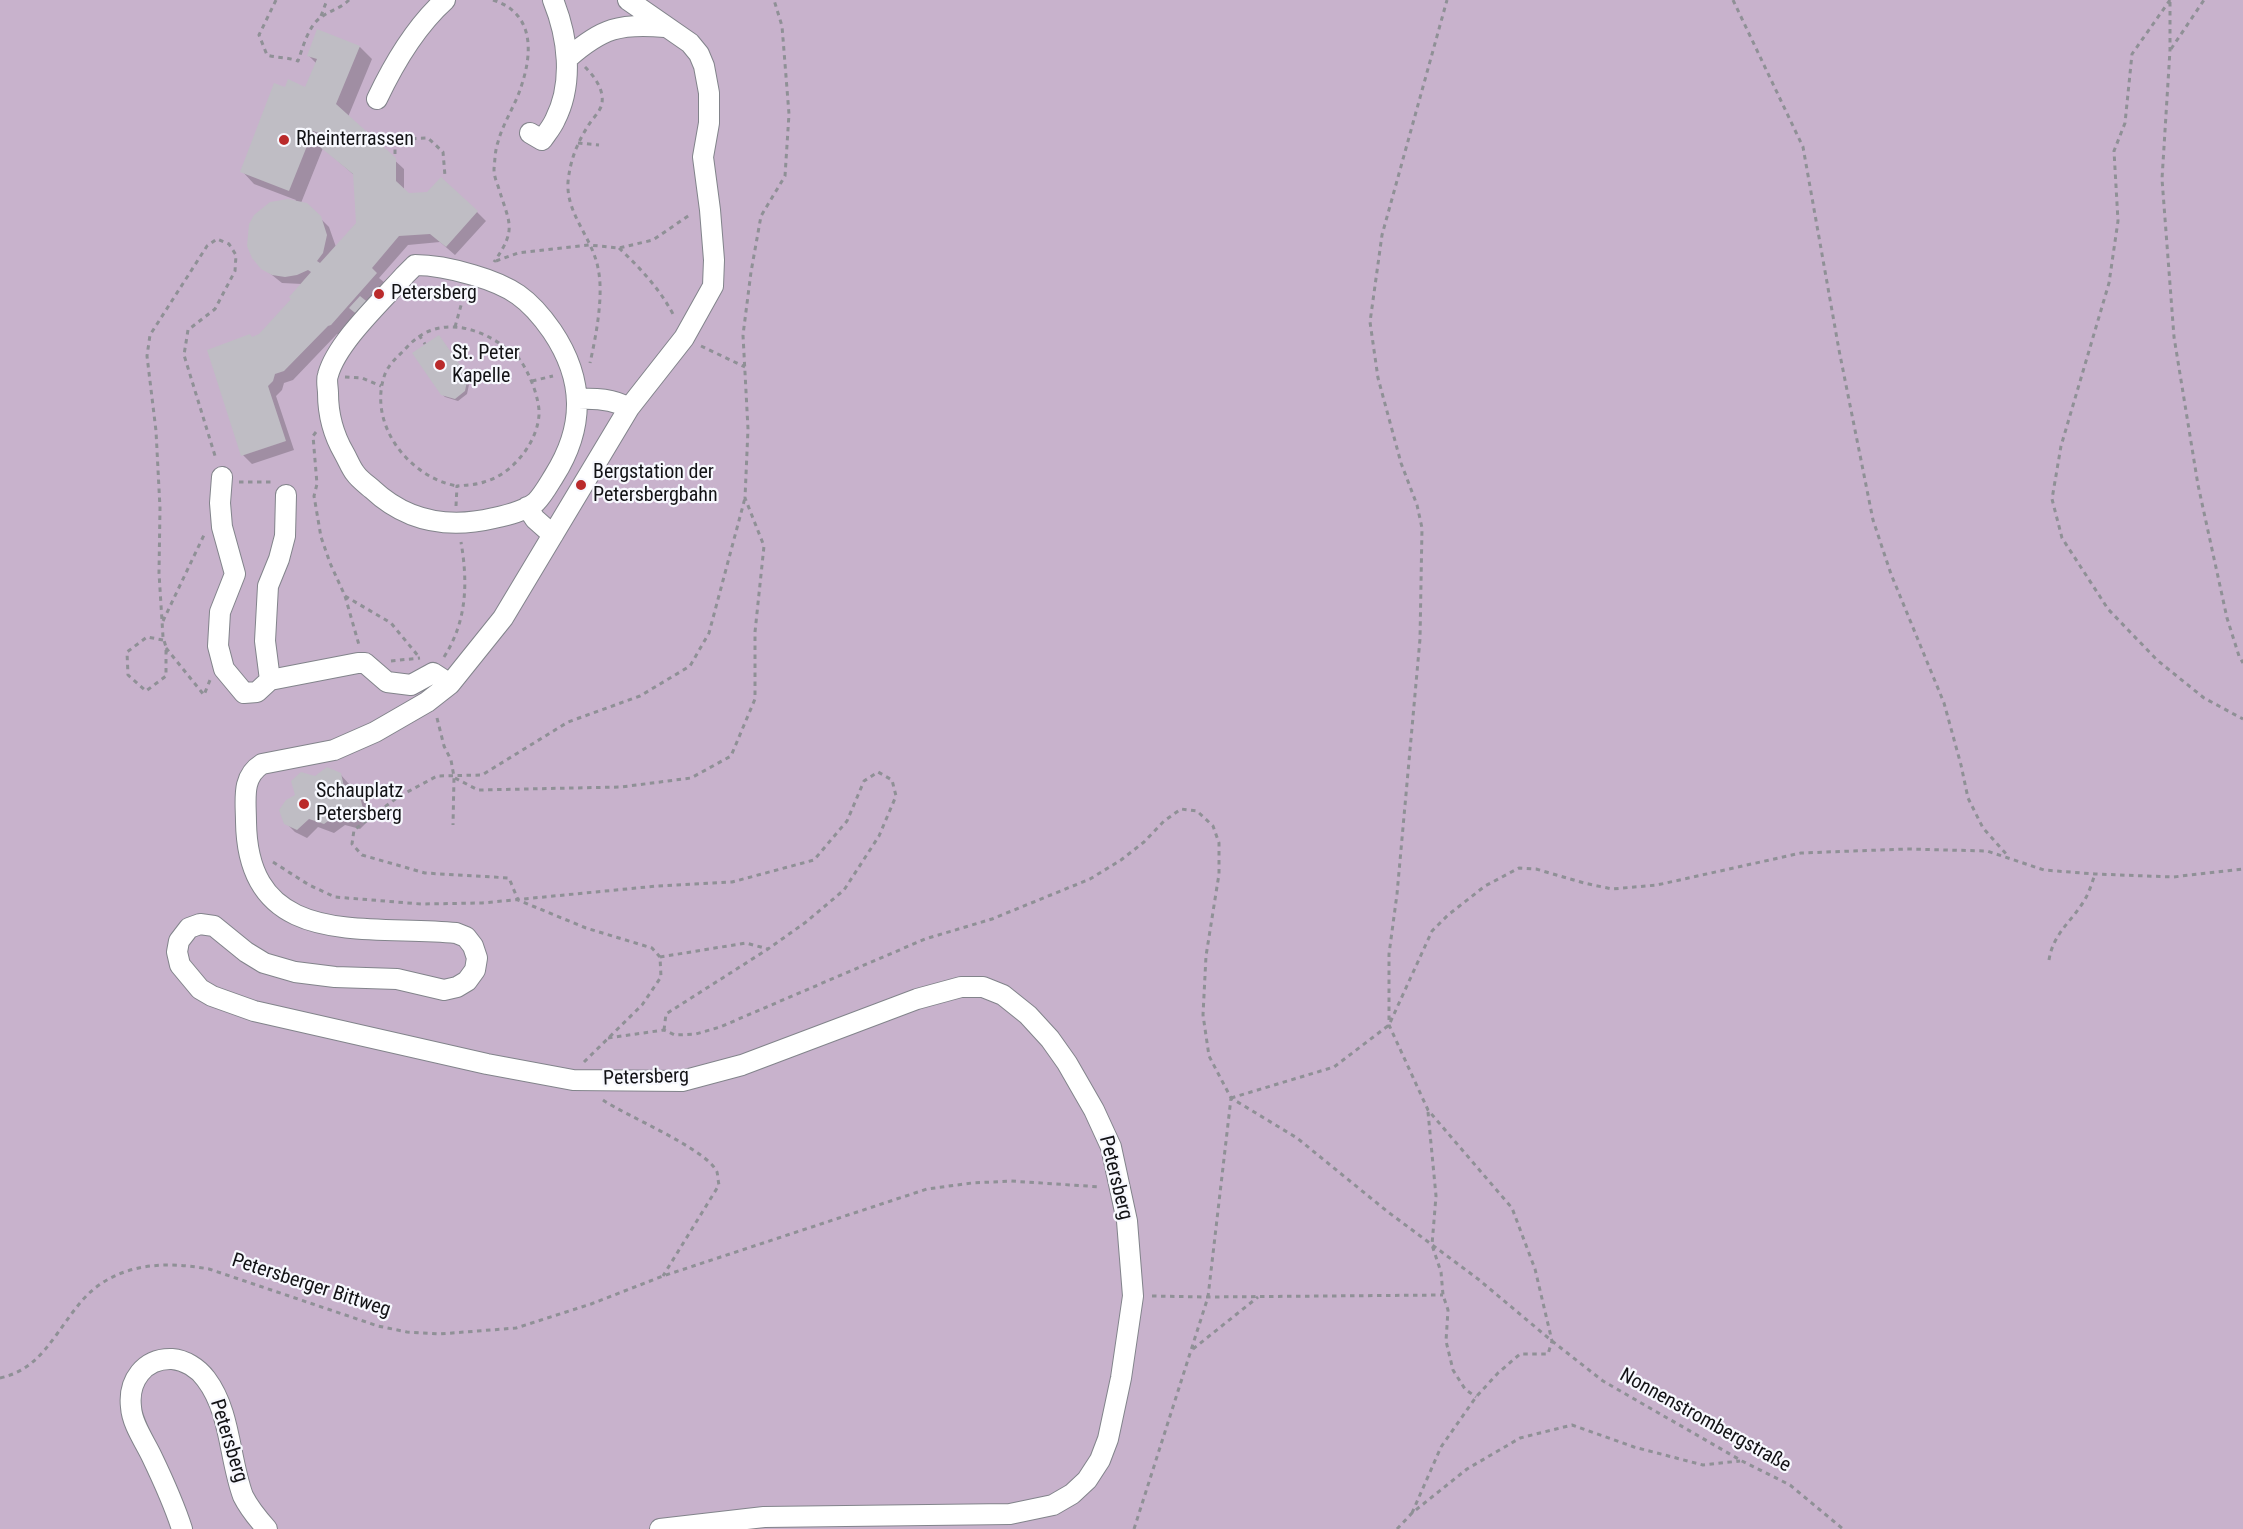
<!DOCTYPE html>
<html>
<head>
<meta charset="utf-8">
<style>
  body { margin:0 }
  canvas { display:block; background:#e9eaf2 }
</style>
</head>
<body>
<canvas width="2243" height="1529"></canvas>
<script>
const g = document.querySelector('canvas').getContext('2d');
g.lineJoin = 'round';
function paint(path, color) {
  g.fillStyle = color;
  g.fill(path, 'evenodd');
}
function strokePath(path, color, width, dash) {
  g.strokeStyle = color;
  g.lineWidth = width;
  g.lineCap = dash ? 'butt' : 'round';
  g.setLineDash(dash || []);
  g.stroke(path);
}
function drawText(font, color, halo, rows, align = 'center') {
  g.font = font + ' "Roboto Condensed",sans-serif';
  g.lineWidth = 4.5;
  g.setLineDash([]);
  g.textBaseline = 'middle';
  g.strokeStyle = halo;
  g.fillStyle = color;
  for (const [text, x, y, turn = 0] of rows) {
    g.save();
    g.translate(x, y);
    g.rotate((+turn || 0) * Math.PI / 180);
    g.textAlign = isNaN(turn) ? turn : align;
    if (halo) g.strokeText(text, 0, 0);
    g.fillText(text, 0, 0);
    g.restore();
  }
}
paint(new Path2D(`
  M0,0h2243v1529h-2243z`), '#c8b2cc');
paint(new Path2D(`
  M360,47l12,12 -24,58 56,52v21l5,5 68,17 9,9 -31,34 -15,-13 -32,3 -29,33 6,5 -45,51h-3l-44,46 -9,3 -2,7 -6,6 18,54 -42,14 -9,-9 9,-117 8,-3 32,-36 10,-15 -20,-1 -20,-16 34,-67 -42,-16 -12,-13 44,-83 20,1 11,-25 -9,-9zM323,148l31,27 3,48 -21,24 -7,-20 -23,-23 -5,-1z
  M441,339l29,41 -3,14 -9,7 -13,-4 -3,-3z
  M340,774l9,10 2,7 7,2 9,9 4,16 -11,11 -15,-4 -11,8 -16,-6 -11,11 -12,-6 -9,-9 11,-27 19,-18z`), '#0003');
paint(new Path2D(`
  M317,29l43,17 -24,58 60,54v23l13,12 18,-1 14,-15 37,34 -32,36 -16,-13 -31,2 -27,32 5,5 -46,52 -3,1 -44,45 -9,3 -2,7 -5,5 18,55 -45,15 -34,-106 43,-16 2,3 7,-3 32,-35 -2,-2 22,-25 -3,-2 -11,5 -12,2 -13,-2 -11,-6 -9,-11 -5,-12 2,-22 5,-9 16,-13 18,-3 19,4 14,13 6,19 -4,18 -6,8 3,2 36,-40 -3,-49 -33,-27 7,-19 -3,7 -11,-4 -24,60 -49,-19 34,-89 11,4 3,-8 17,8 12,-28 -10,-3z
  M360,296l10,8 -11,12 -10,-8z
  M439,335l29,41 -3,15 -10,8 -14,-4 -29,-42z
  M327,767l14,6 3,14 15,5 4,17 -12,12 -16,-5 -11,8 -15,-5 -12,11 -13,-6 -5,-14 7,-10 9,-5 -4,-14 10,-9 14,4z`), '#bfbdc4');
const minor = new Path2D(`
  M628,0l62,43 9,11 5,12 5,27v30l-6,34 7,53 4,50 -1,26 -29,52 -55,70 -126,210 -53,66 -23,18 -52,30 -41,18 -72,14c-21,13 -16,36 -16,58 2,129 120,102 210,111l10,4 7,9 4,12 -2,12 -8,11 -10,6 -13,3 -47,-11 -62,-2 -40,-5 -31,-9 -18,-11 -32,-26 -14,-2 -11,4 -10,13 -2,11 3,13 20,24 12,7 42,15 233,53 86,16 109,1 60,-16 175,-66 44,-12h22l20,8 25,20 22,24 17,24 27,47 17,37 16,74 6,75 -12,82 -13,61 -8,21 -13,20 -15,14 -19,11 -43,9 -246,3 -104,12
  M568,58c34,-30 52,-35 97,-31
  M377,99c17,-36 38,-72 68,-99
  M530,133l12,7c4,-6 10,-13 13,-20 19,-37 13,-83 -2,-120
  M415,265c21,0 38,4 58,10 38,11 56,23 79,56 33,49 33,96 2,145 -5,8 -11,19 -18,26 -11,9 -28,13 -42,16 -46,11 -88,3 -122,-29 -6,-5 -13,-10 -17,-16 -4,-5 -7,-13 -11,-20 -11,-19 -16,-37 -16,-60 0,-5 -2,-13 0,-18 9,-33 54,-74 77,-100z
  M578,399c18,-1 35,0 51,9
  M222,477l-2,26 2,24 13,47 -15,38 -2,34 6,23 20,24 13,-1 13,-12 88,-17h7l22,19 24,3 22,-12 17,11
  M527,507l8,12 18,16
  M270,680l-5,-39 3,-55 11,-27 6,-23 1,-41
  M182,1529c-8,-25 -19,-49 -30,-72 -7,-15 -20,-33 -21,-50 -3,-26 13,-49 41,-48 13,1 26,9 34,20 25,33 23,79 37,117 6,12 15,23 24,33`);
strokePath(minor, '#82848b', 22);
strokePath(new Path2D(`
  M276,0l-17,35 8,20c10,3 20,2 31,6 5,-14 10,-34 22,-43 10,-8 20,-9 29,-18
  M493,0c41,13 40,52 28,87 -6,19 -18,36 -23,55 -3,8 -3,18 -4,27 0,6 2,12 4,17 11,37 20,42 -4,76
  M1733,0l70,147 36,203 34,170 18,54 53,129 17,62 7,33 15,30 25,28
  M2170,0l-38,54 -7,69 -11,28 4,70 -9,62 -48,163 -9,53 10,39 46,71 49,51 47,38 39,21
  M2170,2v48l-8,129 12,158 24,148 29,133 12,38 4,7
  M321,16l6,-16
  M2171,49l33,-49
  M585,67c9,9 19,22 17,36 -1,8 -10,16 -14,23 -11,17 -18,35 -20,56 -2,32 24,55 30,86 6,27 -2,68 -8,95
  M578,143l21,2
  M395,154v-6l8,-9 25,-1 15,14 2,24
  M619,248c22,21 41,41 55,68
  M496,261l22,-8 71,-8 30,3 34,-8 38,-26
  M455,327l10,-36
  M419,335l6,9
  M701,346l44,21
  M345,377l17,1 19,8
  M532,381l21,-5
  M316,432l-3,4 4,48 -3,12 7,41 9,26 15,33 14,49
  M239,482h35
  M456,506l1,-20c9,-1 19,-1 27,-4 27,-7 53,-38 55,-67 1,-16 -10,-43 -19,-55 -3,-5 -9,-9 -14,-12 -30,-23 -70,-32 -98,-2 -9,10 -18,16 -23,28 -18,49 23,103 72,112
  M345,596l46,27 28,34
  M163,621l41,-86
  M163,640l-16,-3 -20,15 1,23 18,16 20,-15v-29l-3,-10 -4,-64 1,-65 -4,-77 -9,-75 3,-21 57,-89 10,-7 12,5 7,11 -1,16 -20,38 -27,21 -4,25 32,104
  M166,648l38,47 6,-15
  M444,657c23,-36 24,-74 17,-115
  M391,661l29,-3
  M437,718l7,28 7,14 3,17 -1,48
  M455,778l23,12 143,-3 70,-9 40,-22 24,-57v-67l9,-86 -19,-48 3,-69 -5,-94 8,-63 10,-56 24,-40 4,-62 -7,-88 -8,-26
  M273,862l36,23 26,12 86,7 61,-1 175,-17 75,-4 82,-22 33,-39 17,-40 14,-9 14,8 4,16 -17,40 -35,54 -38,32 -38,27 -102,65 -2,16
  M660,957l86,-14 22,6
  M2049,960c4,-26 22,-38 35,-59 5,-8 8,-18 11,-27
  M608,1038l56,-8 11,5 21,-1 24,-7 205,-88 67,-20 98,-40 31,-19 23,-18 20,-21 17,-12 16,2 16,15 6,17v31l-13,82 -3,59 6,41 22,42 66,40 91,74 90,67 74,62 51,40 139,80 48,24 53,44
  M584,1062l58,-57 19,-28 -1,-20 -8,-9 -66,-20 -68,-28 -9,-22 -84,-5 -63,-18 -10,-11 2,-14 44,-33 39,-21 45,-1 86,-53 72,-26 50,-30 19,-33 36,-135
  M1231,1098l103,-31 55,-42 43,-94 16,-16 37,-29 34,-18 17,1 48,14 28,6 45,-4 144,-32 106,-4 80,2 57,19 51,4 78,3 70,-8
  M603,1100c23,16 104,49 114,72 1,4 1,9 2,13l-56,91
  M1428,1112l8,84 -4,49 9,27 2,23 5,15 -2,31 7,29 12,19 11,8
  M1152,1296l56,1 235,-2
  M1193,1349l65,-52
  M0,1378c27,-6 41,-22 57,-44 11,-15 23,-34 38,-46 34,-26 74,-26 114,-19l169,57 29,6 32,2 77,-6 75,-24 72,-28 264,-87 45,-6 39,-2 90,6
  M1412,1513l29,-66 35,-50 22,-24 22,-19h28l4,-13 -17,-72 -23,-61 -84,-98 -39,-85v-71l8,-60 23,-255 2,-111 -5,-23 -16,-42 -23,-85 -8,-56 12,-87 65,-235
  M1134,1529l74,-232 23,-199
  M1397,1529l15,-16 55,-44 53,-31 52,-13 62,22 69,18 37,-4`), '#8f9096', 3, [4.5, 4.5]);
strokePath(minor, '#fff', 20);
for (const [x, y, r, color] of [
  [284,140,6,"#ba2a2b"],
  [379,294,6,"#ba2a2b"],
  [440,365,6,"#ba2a2b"],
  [581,485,6,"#ba2a2b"],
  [304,804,6,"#ba2a2b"]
]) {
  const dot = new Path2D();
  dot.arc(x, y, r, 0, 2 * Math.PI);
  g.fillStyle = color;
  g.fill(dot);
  strokePath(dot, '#f7f8fe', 2);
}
drawText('20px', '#121215', '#f7f8fe', [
  ["Rheinterrassen",296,140],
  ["Petersberg",391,294],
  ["St. Peter",452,354],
  ["Kapelle",452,377],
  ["Bergstation der",593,473],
  ["Petersbergbahn",593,496],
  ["Schauplatz",316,792],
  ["Petersberg",316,815]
], 'left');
drawText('20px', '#121215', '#f7f8fe', [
  ["Petersberg",646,1078,-2],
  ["Petersberg",1115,1178,76],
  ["Petersberger Bittweg",311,1286,18],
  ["Nonnenstrombergstraße",1705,1421,29],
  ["Petersberg",228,1441,73]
]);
</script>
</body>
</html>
